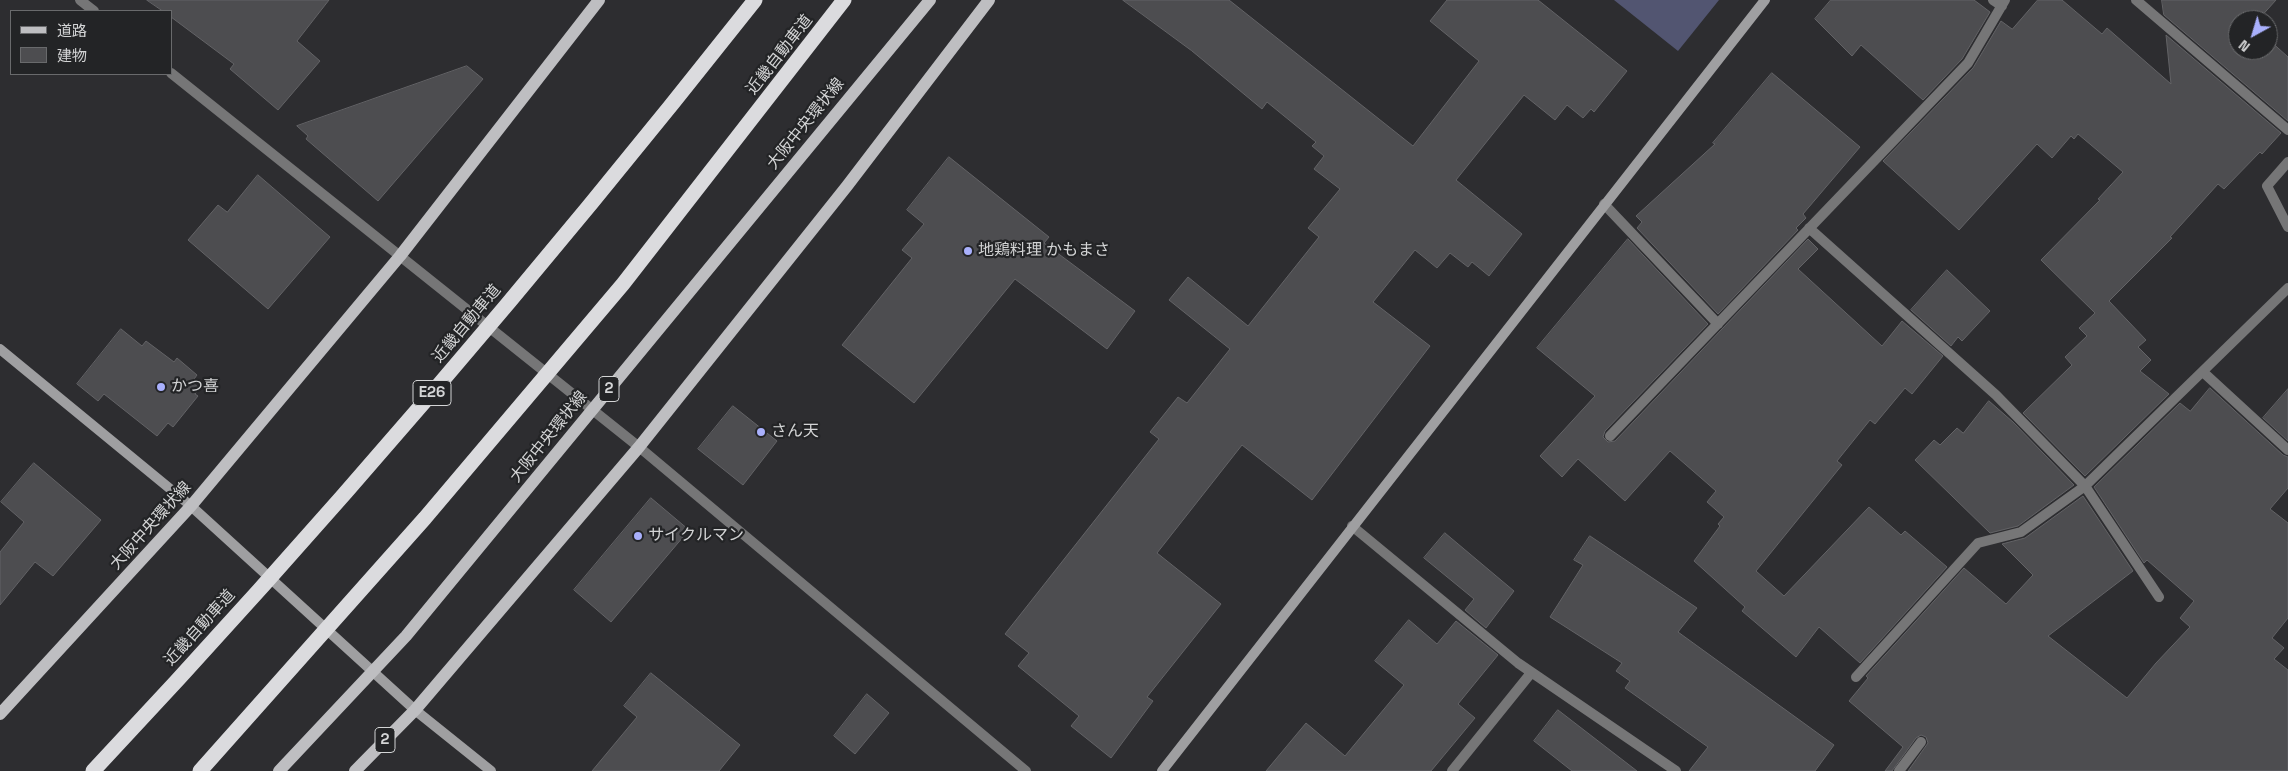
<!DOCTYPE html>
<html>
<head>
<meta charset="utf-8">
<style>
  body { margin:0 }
  #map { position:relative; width:2288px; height:771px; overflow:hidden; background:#2d2d30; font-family:"Space Grotesk","Noto Sans JP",sans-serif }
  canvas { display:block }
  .legend { position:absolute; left:10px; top:10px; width:162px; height:65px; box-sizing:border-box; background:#232426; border:1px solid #696a6c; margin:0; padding:6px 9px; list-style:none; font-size:15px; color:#d3d4d5 }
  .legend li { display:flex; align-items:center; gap:10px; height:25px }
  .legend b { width:25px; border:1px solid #696a6c }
  .north { position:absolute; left:2228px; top:10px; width:50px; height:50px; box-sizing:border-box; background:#232426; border:1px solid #696a6c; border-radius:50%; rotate:219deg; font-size:14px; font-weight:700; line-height:20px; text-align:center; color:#d3d4d5 }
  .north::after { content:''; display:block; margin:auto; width:18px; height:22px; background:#a9b0fc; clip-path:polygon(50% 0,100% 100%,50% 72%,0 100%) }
</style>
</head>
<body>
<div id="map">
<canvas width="2288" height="771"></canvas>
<ul class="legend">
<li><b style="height:6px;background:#bebec1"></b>道路</li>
<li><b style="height:14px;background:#4d4d50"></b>建物</li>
</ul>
<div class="north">N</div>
</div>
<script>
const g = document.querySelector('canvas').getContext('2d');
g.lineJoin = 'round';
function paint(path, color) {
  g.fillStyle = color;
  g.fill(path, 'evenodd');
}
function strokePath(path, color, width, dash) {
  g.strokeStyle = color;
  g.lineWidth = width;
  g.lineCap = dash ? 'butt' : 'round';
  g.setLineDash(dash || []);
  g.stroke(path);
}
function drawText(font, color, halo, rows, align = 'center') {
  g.font = font + ' "Space Grotesk","Noto Sans JP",sans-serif';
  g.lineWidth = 4.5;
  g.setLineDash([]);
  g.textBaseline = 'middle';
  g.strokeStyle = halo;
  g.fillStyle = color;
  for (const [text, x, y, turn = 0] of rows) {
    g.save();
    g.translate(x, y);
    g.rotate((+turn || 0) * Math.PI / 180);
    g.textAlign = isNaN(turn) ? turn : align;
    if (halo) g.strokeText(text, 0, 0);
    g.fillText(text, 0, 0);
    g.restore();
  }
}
paint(new Path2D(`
  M1614,0h105l-41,51z`), '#525571');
const building = new Path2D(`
  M147,0h182l-32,41 23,20 -42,49 -48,-41 4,-5 -63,-47v-6h-8z
  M1123,0h106l184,146 66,-85 -49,-40 17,-21h91l89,71 -33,41 -3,-3 -8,9 -16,-13 -12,15 -31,-25 -68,85 66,54 -33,42 -17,-14 -4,5 -18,-14 -13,15 -22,-18 -42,52 57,44 -118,154 -70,-55 -85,108 64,51 -74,93 6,4 -42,57 -40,-32 8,-10 -61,-50 11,-13 -24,-19 154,-195 -9,-7 28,-35 9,6 43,-54 -61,-49 19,-23 60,49 71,-89 -11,-9 32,-39 -26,-20 10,-13 -12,-10 4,-4 -49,-40 -5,7 -70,-58z
  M1831,0h143l16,12 -28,47 -39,41 -62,-55 -9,11 -37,-37z
  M2038,0h24l40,34 5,-6 64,56 -5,-49 115,98 -19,21 -2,-2 -36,37 -6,-5 -48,53 2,1 -63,63 37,39 -8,7 13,13 -11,11 29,23 -84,82 -62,-63 49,-48 -7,-8 22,-21 -8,-8 16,-15 -54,-53 59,-60 -2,-1 25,-27 -45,-38 -4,5 -3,-3 -19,22 -15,-14 -78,86 -76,-69 90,-93 28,-47 11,8z
  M2162,0h114l-18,20h-20v30h30v-11l20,18v64l-124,-106z
  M467,66l16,13 -105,122 -72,-62 2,-3 -11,-10z
  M1772,73l88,74 -57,67 3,4 -10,10 2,2 -80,84 -81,-86 5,-6 -6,-6 79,-72 -2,-1z
  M949,157l100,80 -5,6 91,68 -28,38 -92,-70 -101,124 -72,-58 70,-87 -10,-8 22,-26 -17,-14z
  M258,175l72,62 -62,72 -80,-69 30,-35 9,7z
  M1628,239l80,85 -103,107 -2,6 5,5 7,-1 193,-202 10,10 -20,20 84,77 20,-25 41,35 -31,38 -7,-6 -30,36 -5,-4 -33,41 5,4 -86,106 28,25 85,-89 32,28 4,-4 42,36 -87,96 -41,-36 -23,30 -54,-46 3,-4 -51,-46 26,-35 -2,-2 6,-7 -17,-15 9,-11 -46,-40 -45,50 -47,-42 -16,18 -22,-21 55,-60 -58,-48z
  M1947,270l43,41 -28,30 -4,-4 -7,9 -40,-36z
  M121,329l21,17 4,-5 28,21 3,-4 20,17 -5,7 7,6 -4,6 3,2 -25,31 -5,-4 -11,13 -53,-42 -6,7 -21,-17z
  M2210,388l73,67 5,2v31l-18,21 18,14v95l-16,20 12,10 -10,11 14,11v101h-380l20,-28 -2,-6 -5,-2 -5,3 -24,33h-7l18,-24 -54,-46 19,-23 -2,-2 98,-108 42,36 27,-29 -31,-31 23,-6 58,-42 50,75 -85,65 79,62 29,-35 34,-36 -10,-9 14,-17 -47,-41 -3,3 -50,-76 86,-84 10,8z
  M2288,389v52l-25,-23z
  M1989,401l24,21 61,63 -56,41 -28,7 -75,-73 19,-20 6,5 17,-17 6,5z
  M733,406l44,35 -34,44 -45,-36z
  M34,463l67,57 -48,56 -18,-14 -35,43v-53l24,-30 -23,-20z
  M651,498l38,32 -78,92 -37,-32z
  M1445,533l69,58 -28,37 -21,-18 9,-11 -50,-41z
  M1590,536l107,72 -19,24 156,113 -19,26h-126l19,-24 -83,-59 5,-7 -14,-10 6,-8 -72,-46 33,-52 -9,-5z
  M1409,620l28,24 19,-23 42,34 -40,49 17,14 -44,53h-165l40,-48 39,33 59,-71 -29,-24z
  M651,673l89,72 -21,26h-127l45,-54 -13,-11z
  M867,694l22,19 -34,41 -21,-18z
  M1558,710l79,61h-65l-38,-30z`);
paint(building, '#4d4d50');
strokePath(building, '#636366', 1);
strokePath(new Path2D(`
  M80,0l14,11
  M1993,0l9,6
  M2136,0l152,130
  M171,73l468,374 387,324
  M2288,162l-21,24 21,41
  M1604,204l114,120
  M1809,228l187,167 89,91 74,111
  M2203,372l85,78
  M1610,436l358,-373 37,-63
  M1352,526l166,137 158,108
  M1856,677l122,-134 43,-11 64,-46 203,-198
  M1452,771l79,-98
  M1899,771l22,-29`), '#767677', 10);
strokePath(new Path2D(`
  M0,349l191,157 224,204 76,61
  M1162,771l603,-771`), '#9f9fa1', 10);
strokePath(new Path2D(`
  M0,714l191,-208 209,-250 199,-256
  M355,771l60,-61 224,-263 208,-261 142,-186`), '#bebec1', 12);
strokePath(new Path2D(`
  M279,771l127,-135 524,-636`), '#bebec1', 12);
strokePath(new Path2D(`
  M93,771c232,-247 452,-505 662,-771
  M200,771l225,-253 198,-234 221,-284`), '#dbdbde', 15);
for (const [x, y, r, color] of [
  [968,251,5,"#a9b0fc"],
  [161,387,5,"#a9b0fc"],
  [761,432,5,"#a9b0fc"],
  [638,536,5,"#a9b0fc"]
]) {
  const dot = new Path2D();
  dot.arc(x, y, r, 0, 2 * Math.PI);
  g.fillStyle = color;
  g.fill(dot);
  strokePath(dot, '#232426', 2);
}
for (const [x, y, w] of [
  [609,389,20],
  [432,393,38],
  [385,740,20]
]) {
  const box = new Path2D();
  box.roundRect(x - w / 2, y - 12.5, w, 25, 4);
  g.fillStyle = '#232426';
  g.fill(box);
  strokePath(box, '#d3d4d5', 1);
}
drawText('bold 15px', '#d3d4d5', null, [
  ["2",609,389],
  ["E26",432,393],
  ["2",385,740]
]);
drawText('16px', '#d3d4d5', '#232426', [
  ["近畿自動車道",780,55,-52],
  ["大阪中央環状線",806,124,-51],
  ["近畿自動車道",467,324,-50],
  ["大阪中央環状線",549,437,-51],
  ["大阪中央環状線",151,526,-48],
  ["近畿自動車道",200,628,-48]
]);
drawText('16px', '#d3d4d5', '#232426', [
  ["地鶏料理 かもまさ",978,251],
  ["かつ喜",171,387],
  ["さん天",771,432],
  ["サイクルマン",648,536]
], 'left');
</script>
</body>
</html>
